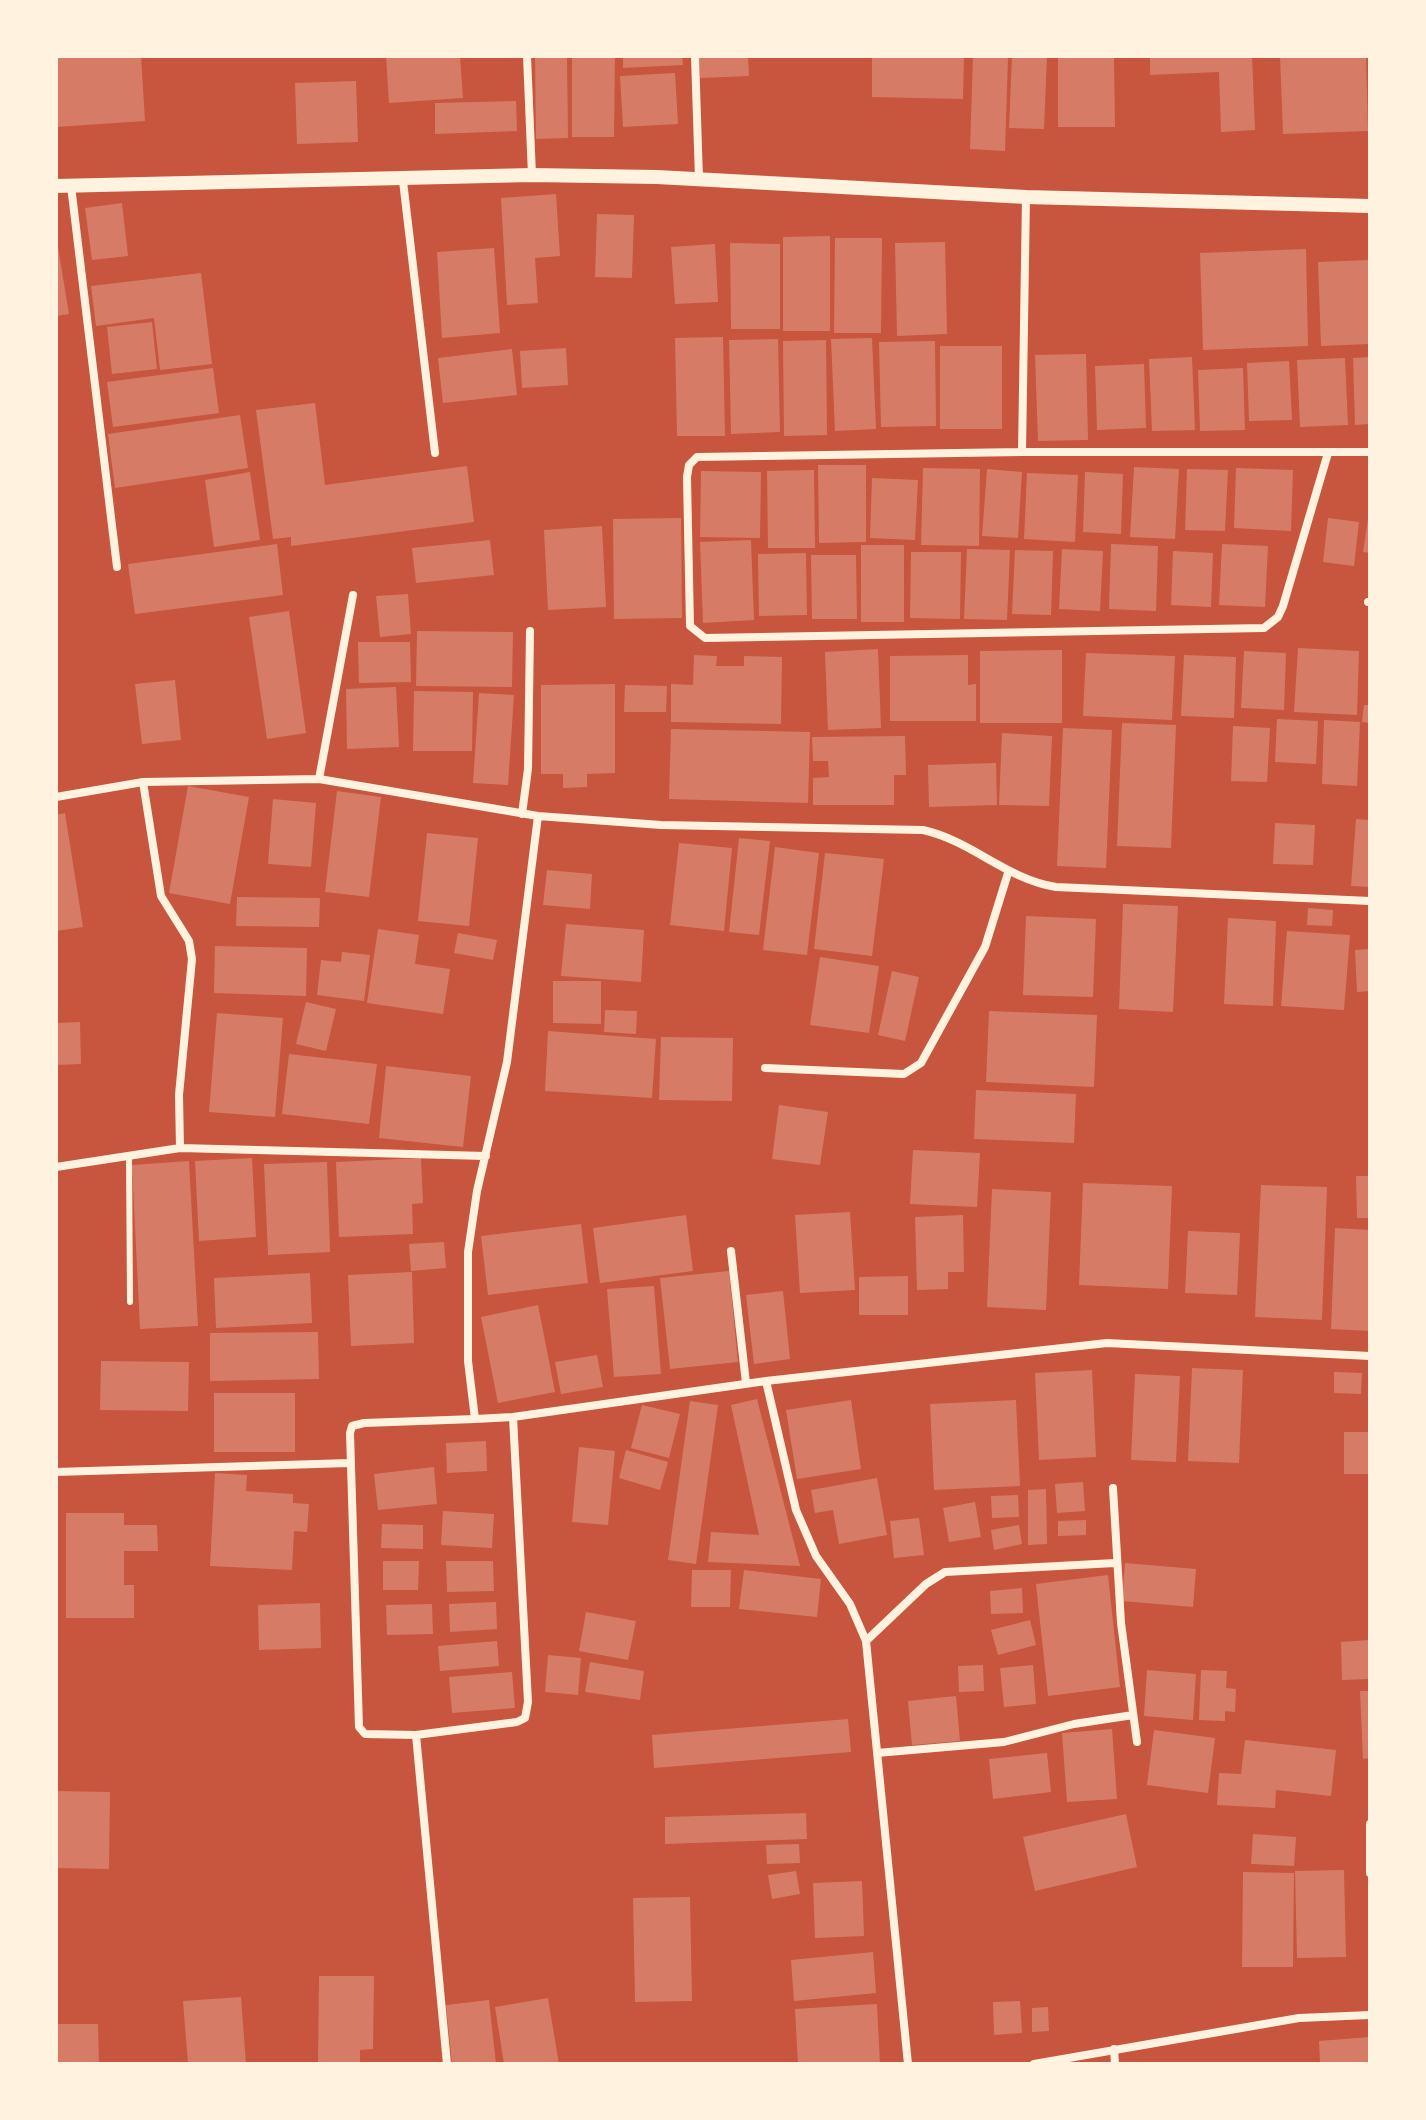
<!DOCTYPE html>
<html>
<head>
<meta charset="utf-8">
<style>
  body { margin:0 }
  #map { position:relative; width:1426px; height:2120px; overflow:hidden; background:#c8553d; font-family:"Playfair Display",serif }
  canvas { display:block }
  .frame { position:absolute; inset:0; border:58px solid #fff3e0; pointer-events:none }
</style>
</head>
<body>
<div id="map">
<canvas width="1426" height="2120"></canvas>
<div class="frame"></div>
</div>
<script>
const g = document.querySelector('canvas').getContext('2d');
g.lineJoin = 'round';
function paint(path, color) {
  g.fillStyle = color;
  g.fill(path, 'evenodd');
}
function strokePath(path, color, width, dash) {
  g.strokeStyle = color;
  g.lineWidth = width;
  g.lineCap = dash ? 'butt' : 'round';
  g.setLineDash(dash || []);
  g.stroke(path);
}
paint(new Path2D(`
  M56,56h85l4,65 -89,6z
  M386,56h74l3,42 -74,5z
  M535,56h32l1,82 -32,1z
  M572,56h43l-1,81h-42z
  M623,56h59l1,9 -60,3z
  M699,56h49l1,20 -49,2z
  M872,56h92l-1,43 -91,-2z
  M973,56l35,1 -3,94 -35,-2z
  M1012,56h35l-3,73 -35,-1z
  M1058,56h56l1,71h-57z
  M1150,56h102l3,74 -34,2 -2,-60 -69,3z
  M1280,56h86l2,75 -85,3z
  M675,73l3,51 -55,3 -3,-51z
  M356,81l2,61 -61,2 -2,-61z
  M516,101l1,30 -82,3v-31z
  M556,194l4,62 -25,2 3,45 -31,2 -6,-107z
  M122,203l6,53 -36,4 -7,-52z
  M597,214l37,1 -2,63 -37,-1z
  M56,235l13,79 -13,2z
  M830,236v95h-47v-94z
  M835,238h47l-1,95h-47z
  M945,242l2,92 -50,2 -2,-93z
  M730,243l50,1v85h-49z
  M715,244l3,58 -43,2 -4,-57z
  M494,248l6,85 -58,5 -5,-86z
  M1306,249l2,97 -105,4 -3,-97z
  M1370,260v84l-49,2 -3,-84z
  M201,273l11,91 -52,6 -6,-52 -58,8 -5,-40z
  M152,322l5,47 -45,5 -5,-47z
  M723,337l2,99h-48l-2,-98z
  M872,338l4,91 -41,2 -4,-92z
  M778,339l2,93 -49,2 -2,-94z
  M826,340l1,95 -43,1 -1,-95z
  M935,341l1,85 -55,1 -2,-85z
  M940,346h62v83h-62z
  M566,348l2,37 -46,3 -2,-37z
  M512,349l5,46 -74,8 -5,-45z
  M1086,354l2,86 -50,1 -3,-86z
  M1192,357l3,73 -43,1 -3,-72z
  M1370,357v67l-15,1 -2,-67z
  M1345,358l3,67 -48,2 -3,-67z
  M1289,361l3,59 -43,1 -2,-58z
  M1144,364l2,64 -49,2 -2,-64z
  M213,368l6,45 -106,14 -6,-45z
  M1243,368l2,62 -45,1 -2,-61z
  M315,403l10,82 142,-19 7,56 -183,24v-9l-18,2 -17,-129z
  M240,415l8,53 -133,20 -7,-54z
  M818,465h48v77l-47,1z
  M1134,467l45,2 -4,70 -45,-2z
  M923,468l57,1 -1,77 -58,-1z
  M1236,468l57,2 -2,61 -57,-3z
  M987,469l35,3 -4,66 -36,-2z
  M1187,469l41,1 -3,61 -40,-1z
  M814,470l1,78h-47l-1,-77z
  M701,471l60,1 -1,66 -60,-1z
  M250,472l10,68 -46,7 -9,-67z
  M1085,472l38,2 -2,60 -38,-2z
  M1027,473l51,2 -3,67 -51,-3z
  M872,478l46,2 -3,60 -45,-2z
  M681,518l1,100 -68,1 -1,-100z
  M1328,518l31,4 -5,44 -31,-4z
  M1368,519l2,1v33l-7,-1z
  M602,526l4,81 -58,3 -4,-80z
  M490,540l4,35 -78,8 -4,-35z
  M751,540l3,80 -51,3 -3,-81z
  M277,544l6,51 -148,19 -7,-50z
  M1111,544l47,2 -2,65 -47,-2z
  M1222,544l46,2 -3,61 -46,-2z
  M861,545h43v77h-43z
  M967,549l43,1 -3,70 -43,-1z
  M1062,549l41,2 -3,60 -41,-2z
  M1015,550l38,1 -2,64 -39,-1z
  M1173,551l40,2 -2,54 -40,-2z
  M911,552h50l-1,67 -50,-1z
  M806,553l1,62 -48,1 -1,-62z
  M811,555h45l1,64h-45z
  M408,594l3,40 -31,3 -4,-41z
  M289,611l17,122 -39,6 -18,-122z
  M417,631l96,1 -1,55 -96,-1z
  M358,642h52l1,40 -52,1z
  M1298,648l61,3 -2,64 -63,-3z
  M878,649l3,79 -53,2 -3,-78z
  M1062,650v73h-82v-72z
  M1244,651l42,2 -2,57 -43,-2z
  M1086,653l89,3 -3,64 -89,-4z
  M694,655l23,1 -1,10h28v-10l38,1 -1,67 -110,-2v-38l22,1z
  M968,655v30l8,-1v37h-86v-65z
  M1184,655l52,2 -2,61 -53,-2z
  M175,680l6,60 -39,4 -7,-60z
  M615,684v89l-28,1v13l-24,1v-14h-22v-89z
  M625,685l42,1 -1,26h-42z
  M396,687l3,60 -52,2 -1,-60z
  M414,691l59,1 -1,59h-59z
  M479,693l35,2 -6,90 -35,-2z
  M1364,705h6v18l-8,-1z
  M1277,719l41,2 -2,43 -41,-2z
  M1324,720l36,2 -3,64 -35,-2z
  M1122,723l54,2 -5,123 -54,-2z
  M1233,726l37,2 -3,54 -36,-1z
  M1063,728l49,2 -6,138 -49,-2z
  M671,729l139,3 -2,71 -139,-4z
  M1002,733l50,3 -3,70 -50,-1z
  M905,736l1,39h-12v30h-81v-27l16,-1 -1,-16h-15l-1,-24z
  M996,763l1,42 -68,2 -1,-42z
  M188,786l61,11 -19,107 -61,-11z
  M337,791l44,6 -12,100 -44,-5z
  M273,799l43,4 -5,64 -43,-3z
  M65,813l18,114 -27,4v-116z
  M1356,819l14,1v67l-19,-1z
  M1275,823l40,2 -2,40 -40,-1z
  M427,833l51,5 -9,88 -51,-5z
  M739,838l31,3 -11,94 -30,-3z
  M679,843l53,5 -8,83 -54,-6z
  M775,847l44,6 -12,102 -44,-5z
  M825,853l59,6 -12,97 -58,-7z
  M547,870l45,4 -2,35 -47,-4z
  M237,897l83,1 -1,29 -83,-1z
  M1123,904l55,2 -5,106 -54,-3z
  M1308,908l25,2 -1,16 -25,-1z
  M1026,916l70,3 -3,78 -70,-2z
  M1228,918l48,3 -3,85 -49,-2z
  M566,924l78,6 -3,52 -80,-6z
  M378,929l41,6 -4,29 35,5 -7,45 -76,-11z
  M1287,931l63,4 -6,75 -63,-4z
  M458,933l39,7 -4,20 -39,-7z
  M215,946l92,2 -1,48 -92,-3z
  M1370,949v42l-13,1 -2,-42z
  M342,952l28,3 -6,46 -47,-6 4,-35 20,2z
  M820,957l59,9 -10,67 -59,-8z
  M892,971l27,6 -14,64 -27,-6z
  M553,981h48v43l-48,-1z
  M306,1002l30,7 -10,42 -30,-7z
  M605,1010l32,1 -1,23 -32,-2z
  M989,1011l108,4 -3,72 -108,-5z
  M217,1013l66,5 -8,99 -66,-5z
  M80,1022l1,42 -25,1v-42z
  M548,1031l108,8 -4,59 -107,-7z
  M661,1037l72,1 -1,63 -73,-1z
  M289,1054l88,10 -8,60 -87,-10z
  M386,1066l85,10 -8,71 -84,-9z
  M976,1090l100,4 -2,49 -100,-4z
  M779,1105l49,7 -8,53 -48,-6z
  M913,1150l67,3 -3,54 -67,-3z
  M252,1158l4,79 -57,4 -4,-80z
  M421,1158l2,45 -11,1 1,30 -74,3 -3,-75z
  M189,1161l9,165 -58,3 -8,-164z
  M327,1162l3,90 -62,3 -4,-91z
  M1356,1176h14v42h-13z
  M1083,1183l89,3 -4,103 -89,-4z
  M1261,1185l66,2 -5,133 -67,-3z
  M992,1189l59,3 -5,118 -59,-3z
  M850,1212l5,78 -55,3 -5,-78z
  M686,1215l7,56 -93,12 -7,-55z
  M963,1215l1,57h-16v17l-31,1 -2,-73z
  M581,1224l7,59 -100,12 -7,-59z
  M1335,1228l35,2v101l-39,-2z
  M1188,1231l52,2 -3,62 -52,-2z
  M444,1242l2,26 -35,3 -2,-27z
  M729,1271l9,91 -68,7 -10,-91z
  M412,1272l2,71 -63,3 -3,-71z
  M310,1273l2,50 -96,5 -2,-50z
  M908,1276v39h-49v-38z
  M654,1286l7,88 -47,3 -7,-88z
  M783,1291l7,68 -36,5 -8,-69z
  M538,1305l17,87 -57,11 -17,-86z
  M318,1332l1,47 -109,2v-48z
  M597,1355l6,32 -42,7 -6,-32z
  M101,1361l88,1 -1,49 -88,-1z
  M1192,1368l51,2 -4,93 -51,-2z
  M1092,1370l4,87 -57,3 -4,-87z
  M1334,1372l28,1 -1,21 -27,-1z
  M1135,1374l45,2 -4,86 -45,-2z
  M214,1393h81v59h-81z
  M757,1399l43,167 -92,-4 3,-30 48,3 -28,-130z
  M851,1400l10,69 -64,10 -11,-69z
  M1016,1400l4,86 -86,4 -4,-86z
  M690,1401l28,4 -22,159 -28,-4z
  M642,1405l38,9 -11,44 -38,-10z
  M1344,1432h26v42h-26z
  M486,1441l1,30 -40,2 -1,-30z
  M579,1447l36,4 -7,74 -36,-3z
  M626,1450l42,12 -8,28 -41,-12z
  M434,1467l3,37 -59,6 -4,-36z
  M215,1473l32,2 -1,16 47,3v9l16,1 -2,28 -13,-1 -2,39 -82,-4z
  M877,1478l10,57 -48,9 -6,-34 -18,3 -4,-23z
  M1083,1482l2,29 -28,2 -2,-29z
  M1046,1489l1,55 -19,1v-55z
  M1018,1495l1,22 -27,1 -1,-22z
  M975,1502l6,35 -32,5 -6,-34z
  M443,1511l51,3 -2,34 -51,-3z
  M66,1513h58v12h33l1,26h-34v34h10v33h-68z
  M919,1518l5,37 -30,3 -4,-37z
  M1086,1520v15l-28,1v-15z
  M382,1524l41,1v24l-42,-1z
  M1019,1525l3,19 -28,6 -3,-20z
  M383,1561h36l-1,29h-35z
  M446,1561h47l1,30 -47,1z
  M1125,1563l71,6 -3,38 -71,-6z
  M692,1570h39l-1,37h-39z
  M744,1570l77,9 -4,38 -78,-8z
  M1108,1575l12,112 -72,9 -12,-112z
  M1022,1588l1,25 -32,1 -1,-23z
  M496,1602l1,27 -47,3 -1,-28z
  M320,1603l1,45 -62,2 -1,-45z
  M432,1604l1,30 -46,1 -1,-30z
  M586,1612l50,9 -8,39 -49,-9z
  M1030,1620l6,25 -38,10 -7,-25z
  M1370,1640v39l-28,1 -1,-38z
  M497,1641l2,25 -59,5 -2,-25z
  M548,1655l33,3 -3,37 -33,-3z
  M590,1662l54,9 -4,29 -55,-8z
  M983,1665l1,26 -25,1 -1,-26z
  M1033,1665l3,39 -32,3 -4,-39z
  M1147,1670l49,4 -3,46 -49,-4z
  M1201,1670l26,1 -1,17 10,1 -1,23 -10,-1v10l-26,-1z
  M512,1672l3,36 -63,5 -3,-36z
  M1360,1691h10v67l-7,1z
  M956,1696l4,45 -48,4 -4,-44z
  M848,1719l3,33 -197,16 -2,-33z
  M1112,1729l5,70 -50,3 -5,-69z
  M1154,1730l61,8 -7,55 -61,-8z
  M1245,1740l91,10 -5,46 -55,-6 -1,18 -58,-3 2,-32 22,1z
  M1047,1753l4,39 -58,7 -4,-40z
  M56,1791l54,1 -1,77 -53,-1z
  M806,1813l1,26 -142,5v-27z
  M1126,1814l11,53 -102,24 -12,-54z
  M1253,1834l43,3 -2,29 -43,-2z
  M799,1844l1,19 -33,1 -1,-19z
  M1344,1870l2,87 -49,1 -2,-87z
  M796,1871l4,23 -28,5 -4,-24z
  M1243,1872l51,1 -1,94h-51z
  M862,1881l2,55 -49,2 -2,-55z
  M690,1897l2,104 -57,1 -2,-104z
  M873,1952l3,41 -82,8 -3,-41z
  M319,1976h55l-1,73 -13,1v14h-42z
  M241,1997l5,67h-58l-5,-63z
  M548,1998l11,66h-55l-9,-57z
  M489,2000l7,64h-44l-6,-59z
  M1020,2001l2,32 -28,2 -1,-33z
  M877,2004l3,60h-82l-3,-55z
  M1048,2007l1,24 -17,1v-24z
  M56,2024h42l1,40h-43z
  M1370,2037v27h-50l-1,-23z`), '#d67c66');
strokePath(new Path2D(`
  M129,1156l1,146`), '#fff3e0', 6);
strokePath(new Path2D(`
  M527,56l5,119
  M695,56l4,123
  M403,181l32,272
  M71,186l46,381
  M1022,452l4,-255
  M1328,453l-45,153 -5,11 -14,11 -559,10 -15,-12 -3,-149 2,-12 8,-8 325,-5h348
  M1368,602h2
  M319,779l34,-184
  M143,782l18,114 28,45 3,18 -13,136 1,53 306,8
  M56,797l87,-15 176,-3 219,37 123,9 262,5c49,11 83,49 133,57l314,14
  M522,814l6,-45 2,-138
  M538,816l-31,246 -30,129 -9,61v109l7,58 38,-2 253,-36 341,-38 263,13
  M765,1068l139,6 17,-11 64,-116 23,-74
  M56,1167l124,-19
  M731,1251l15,132
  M766,1381l30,129 20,46 34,48 16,37 42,423
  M475,1419l-111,4 -12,3 -2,7 9,294 6,7 51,1 101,-13 8,-4 3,-16 -15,-285
  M56,1472l293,-9
  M1113,1488l8,135 16,119
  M866,1641l60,-57 19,-12 170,-9
  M416,1735l31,329
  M877,1753l127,-11 70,-18 59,-9
  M1370,1824v49
  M1114,2049l1,15
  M1034,2064l265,-46 71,-3`), '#fff3e0', 8);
strokePath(new Path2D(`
  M56,186l476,-11 125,2 369,20 344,9`), '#fff3e0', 14);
</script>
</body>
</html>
